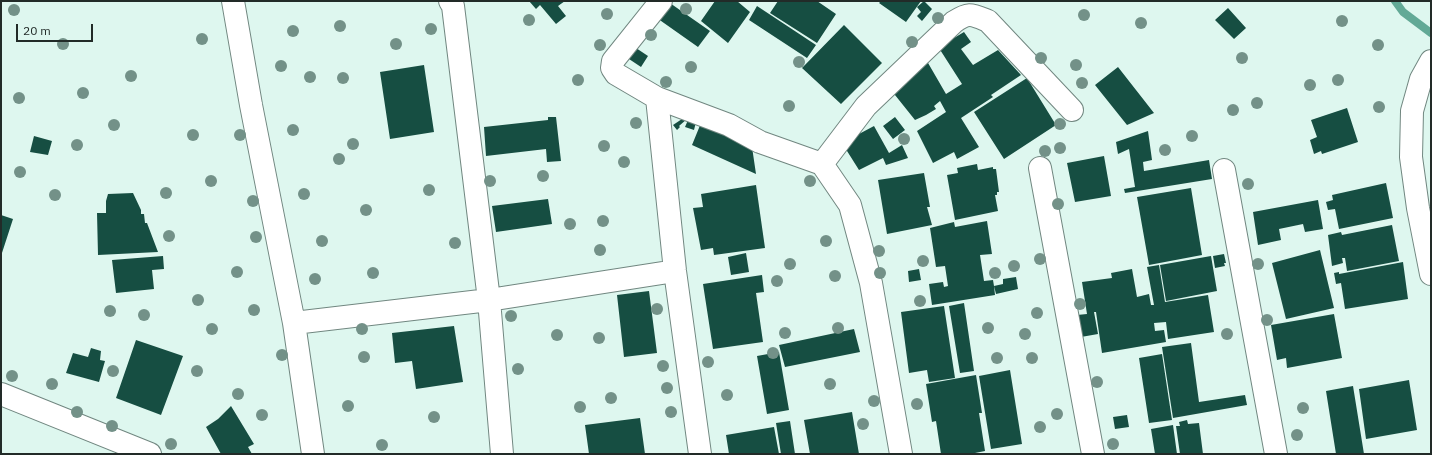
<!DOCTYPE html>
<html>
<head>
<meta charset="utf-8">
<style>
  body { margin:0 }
  #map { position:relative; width:1432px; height:455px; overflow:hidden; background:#def7ef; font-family:"IBM Plex Sans",sans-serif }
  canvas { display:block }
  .frame { position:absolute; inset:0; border:2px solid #222b28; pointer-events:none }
  .scale { position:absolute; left:16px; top:24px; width:77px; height:18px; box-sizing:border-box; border:2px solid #222b28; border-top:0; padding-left:5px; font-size:12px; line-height:14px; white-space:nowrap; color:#222b28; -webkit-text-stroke:3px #def7ef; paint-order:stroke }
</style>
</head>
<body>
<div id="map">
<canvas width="1432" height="455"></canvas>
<div class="frame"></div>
<div class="scale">20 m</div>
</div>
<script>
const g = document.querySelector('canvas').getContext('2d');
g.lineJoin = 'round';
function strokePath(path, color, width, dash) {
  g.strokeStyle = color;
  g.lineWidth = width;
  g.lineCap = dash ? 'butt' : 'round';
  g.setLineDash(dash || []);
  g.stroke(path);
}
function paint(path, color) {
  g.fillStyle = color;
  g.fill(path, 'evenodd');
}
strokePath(new Path2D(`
  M1395,1l8,11 28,21`), '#62a996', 8);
paint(new Path2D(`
  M529,1h36l-7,5 8,10 -10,8 -16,-19 -4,4z
  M667,1l43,30 -12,16 -44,-31z
  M715,1h22l13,11 -22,31 -27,-22z
  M778,1h39l19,13 -19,29 -47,-30z
  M881,1h40l-15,21 -27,-19z
  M924,1l8,8 -10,12 -5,-5 4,-4 -4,-5z
  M757,6l59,39 -9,13 -58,-38z
  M1228,8l18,20 -12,11 -19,-19z
  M844,25l38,38 -41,41 -39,-36z
  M964,32l7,10 -10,7 12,16 25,-15 23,25 -30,20 2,2 -32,21 18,29 -22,12 -3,-7 -21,11 -16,-32 29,-19 -6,-11 -6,5 2,3 -10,6 -11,5 -24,-30 33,-34 22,38 16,-10 -25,-39 15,-10 2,3z
  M636,48l12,8 -7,11 -12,-8z
  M424,65l10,67 -44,7 -10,-67z
  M1118,67l36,46 -27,12 -32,-40z
  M1027,78l29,47 -52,34 -30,-47z
  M1347,108l11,34 -36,12 -1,-3 -7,3 -4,-14 7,-3 -6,-17z
  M548,117h8l5,44 -14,1 -1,-13 -60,7 -2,-29 64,-7z
  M685,117l11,5 -2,8 -9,-3 3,-7 -1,-1 -8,7 1,1 -3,3 -4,-5z
  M895,117l10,13 -12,9 -10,-13z
  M701,123l51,24 4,27 -64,-29z
  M874,126l15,27 13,-8 6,13 -22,7 -3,-7 -24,12 -17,-27z
  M1148,131l4,29 -9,2 1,9 65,-11 3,19 -87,14 -1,-4 11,-2 -6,-38 -11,5 -2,-12z
  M34,136l18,5 -4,14 -18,-3z
  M1104,156l7,40 -36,6 -8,-39z
  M977,164l1,6 15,-3v2h3l3,23h-2v3h-2l3,16 -43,9 -8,-45 11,-2 -1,-5z
  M924,173l6,34h-3l5,18 -45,9 -9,-54z
  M1386,183l7,35 -54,11 -4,-20 -7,1 -2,-8 7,-2 -1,-5z
  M756,185l9,63 -51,7 -1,-7 -12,2 -8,-42 10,-1 -2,-13z
  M1191,188l11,67 -53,10 -12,-68z
  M133,193l8,17v4h3l1,9h2l11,29 -60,3 -1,-42h9v-12l2,-7z
  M548,199l4,25 -56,8 -4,-26z
  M1318,200l5,29 -18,3 -2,-8 -24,5 2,11 -23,5 -5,-33z
  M1,215l12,4 -12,37z
  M987,221l5,33 -12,1 4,26 9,-1 1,6 9,-2v-5l13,-2 2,12 -22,5 -2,-8 1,9 -63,10 -3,-21 14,-2 1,5 4,-1 -3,-20 -9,1 -6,-39 24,-6 1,5z
  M1392,225l7,36 -52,10 -2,-13h-3l1,5 -11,3 -4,-31 13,-3 1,3z
  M1320,250l14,58 -48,11 -14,-56z
  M746,253l3,19 -18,3 -3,-18z
  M1224,254l2,9h-2l1,3 -10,2 -2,-12z
  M163,256l1,13 -12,1 2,19 -38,4 -4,-33z
  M1211,256l6,35 -51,10 -6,-36z
  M1403,262l5,37 -63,10 -4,-26 -5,1 -2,-11 5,-1v2z
  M1159,265l6,37 43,-7 6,37 -46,7 -2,-17 -12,1 1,8 9,-1 2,12 -64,11 -6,-41h-2l4,22 -17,3 -4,-22 10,-1 -5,-32 30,-4 -1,-5 21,-4 5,28 12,-3 2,11h3l-7,-38z
  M919,269l2,11 -12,2 -1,-11z
  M762,275l2,17 -8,1 7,49 -50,7 -10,-65z
  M649,291l8,62 -33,4 -7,-62z
  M964,303l10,68 -14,2 -11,-67z
  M944,306l11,72 -26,4 -2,-12 -18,3 -8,-61z
  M1334,314l8,44 -55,10 -1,-10 -9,2 -6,-35z
  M454,326l9,56 -47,7 -4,-28 -17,2 -3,-30z
  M854,329l6,23 -75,15 -6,-22z
  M136,340l47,16 -22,59 -45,-17z
  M1191,343l8,59 46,-7 2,10 -74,13 -11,-71z
  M91,348l10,3 -1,9 5,1 -6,21 -33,-9 7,-20 15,4z
  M779,352l10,58 -22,4 -10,-58z
  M1162,354l10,66 -23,3 -10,-65z
  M1010,370l12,74 -31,5 -12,-73z
  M976,375l6,38h-3l6,38 -15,3h-29l-5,-33 -4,1 -6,-38z
  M1409,380l8,50 -51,9 -7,-50z
  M1353,386l11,68h-28l-10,-63z
  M231,406l23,38 -6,3 4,7h-31l-15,-27 12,-8z
  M852,412l7,42h-49l-6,-34z
  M1127,415l2,12 -14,2 -2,-12z
  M640,418l5,36h-56l-4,-29z
  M1187,420l1,4 11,-1 4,31h-23l-4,-28h4l-1,-4z
  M790,421l5,33h-14l-5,-31z
  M1173,425l4,29h-22l-4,-25z
  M774,427l5,27h-50l-3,-19z`), '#164e42');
const minor = new Path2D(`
  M233,1l18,104 43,218 19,131
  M450,1l3,5 36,294 13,154
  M661,1l-48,60 -1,7 4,6 41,24 72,27 31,17 62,22 28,41 21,78 30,171
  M1431,61l-10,18 -9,32 -1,46 7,51 13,66
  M657,98l18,173 25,183
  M822,164l44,-58 88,-84c15,-10 17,-8 34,-1l84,89
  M1040,168l53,286
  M1224,170l52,284
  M294,323l195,-23 186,-29
  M1,394l149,60`);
strokePath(minor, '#718780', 24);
strokePath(minor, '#fff', 22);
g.fillStyle = '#739188';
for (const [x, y] of [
  [686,9],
  [14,10],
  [607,14],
  [1084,15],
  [938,18],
  [529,20],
  [1342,21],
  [1141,23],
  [340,26],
  [431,29],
  [293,31],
  [651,35],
  [202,39],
  [912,42],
  [63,44],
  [396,44],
  [600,45],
  [1378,45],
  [1041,58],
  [1242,58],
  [799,62],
  [1076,65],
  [281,66],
  [691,67],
  [131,76],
  [310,77],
  [343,78],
  [578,80],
  [1338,80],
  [666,82],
  [1082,83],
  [1310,85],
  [83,93],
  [19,98],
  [1257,103],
  [789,106],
  [1379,107],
  [1233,110],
  [636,123],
  [1060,124],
  [114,125],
  [293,130],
  [193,135],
  [240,135],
  [1192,136],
  [904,139],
  [353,144],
  [77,145],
  [604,146],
  [1060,148],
  [1165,150],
  [1045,151],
  [339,159],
  [624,162],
  [20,172],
  [543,176],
  [211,181],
  [490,181],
  [810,181],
  [1248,184],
  [429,190],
  [166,193],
  [304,194],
  [55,195],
  [253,201],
  [1058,204],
  [366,210],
  [603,221],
  [570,224],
  [169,236],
  [256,237],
  [322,241],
  [826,241],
  [455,243],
  [600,250],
  [879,251],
  [1040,259],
  [923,261],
  [790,264],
  [1258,264],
  [1014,266],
  [237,272],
  [373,273],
  [880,273],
  [995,273],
  [835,276],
  [315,279],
  [777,281],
  [198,300],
  [920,301],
  [1080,304],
  [657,309],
  [254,310],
  [110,311],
  [1037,313],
  [144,315],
  [511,316],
  [1267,320],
  [838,328],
  [988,328],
  [212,329],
  [362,329],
  [785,333],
  [1025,334],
  [1227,334],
  [557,335],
  [599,338],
  [773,353],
  [282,355],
  [364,357],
  [997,358],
  [1032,358],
  [708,362],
  [663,366],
  [518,369],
  [113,371],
  [197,371],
  [12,376],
  [1097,382],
  [52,384],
  [830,384],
  [667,388],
  [238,394],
  [727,395],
  [611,398],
  [874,401],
  [917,404],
  [348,406],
  [580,407],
  [1303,408],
  [77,412],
  [671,412],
  [1057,414],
  [262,415],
  [434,417],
  [863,424],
  [112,426],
  [1040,427],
  [1297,435],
  [171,444],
  [1113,444],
  [382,445]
]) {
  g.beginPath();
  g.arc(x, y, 6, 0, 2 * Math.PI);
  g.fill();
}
</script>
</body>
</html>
